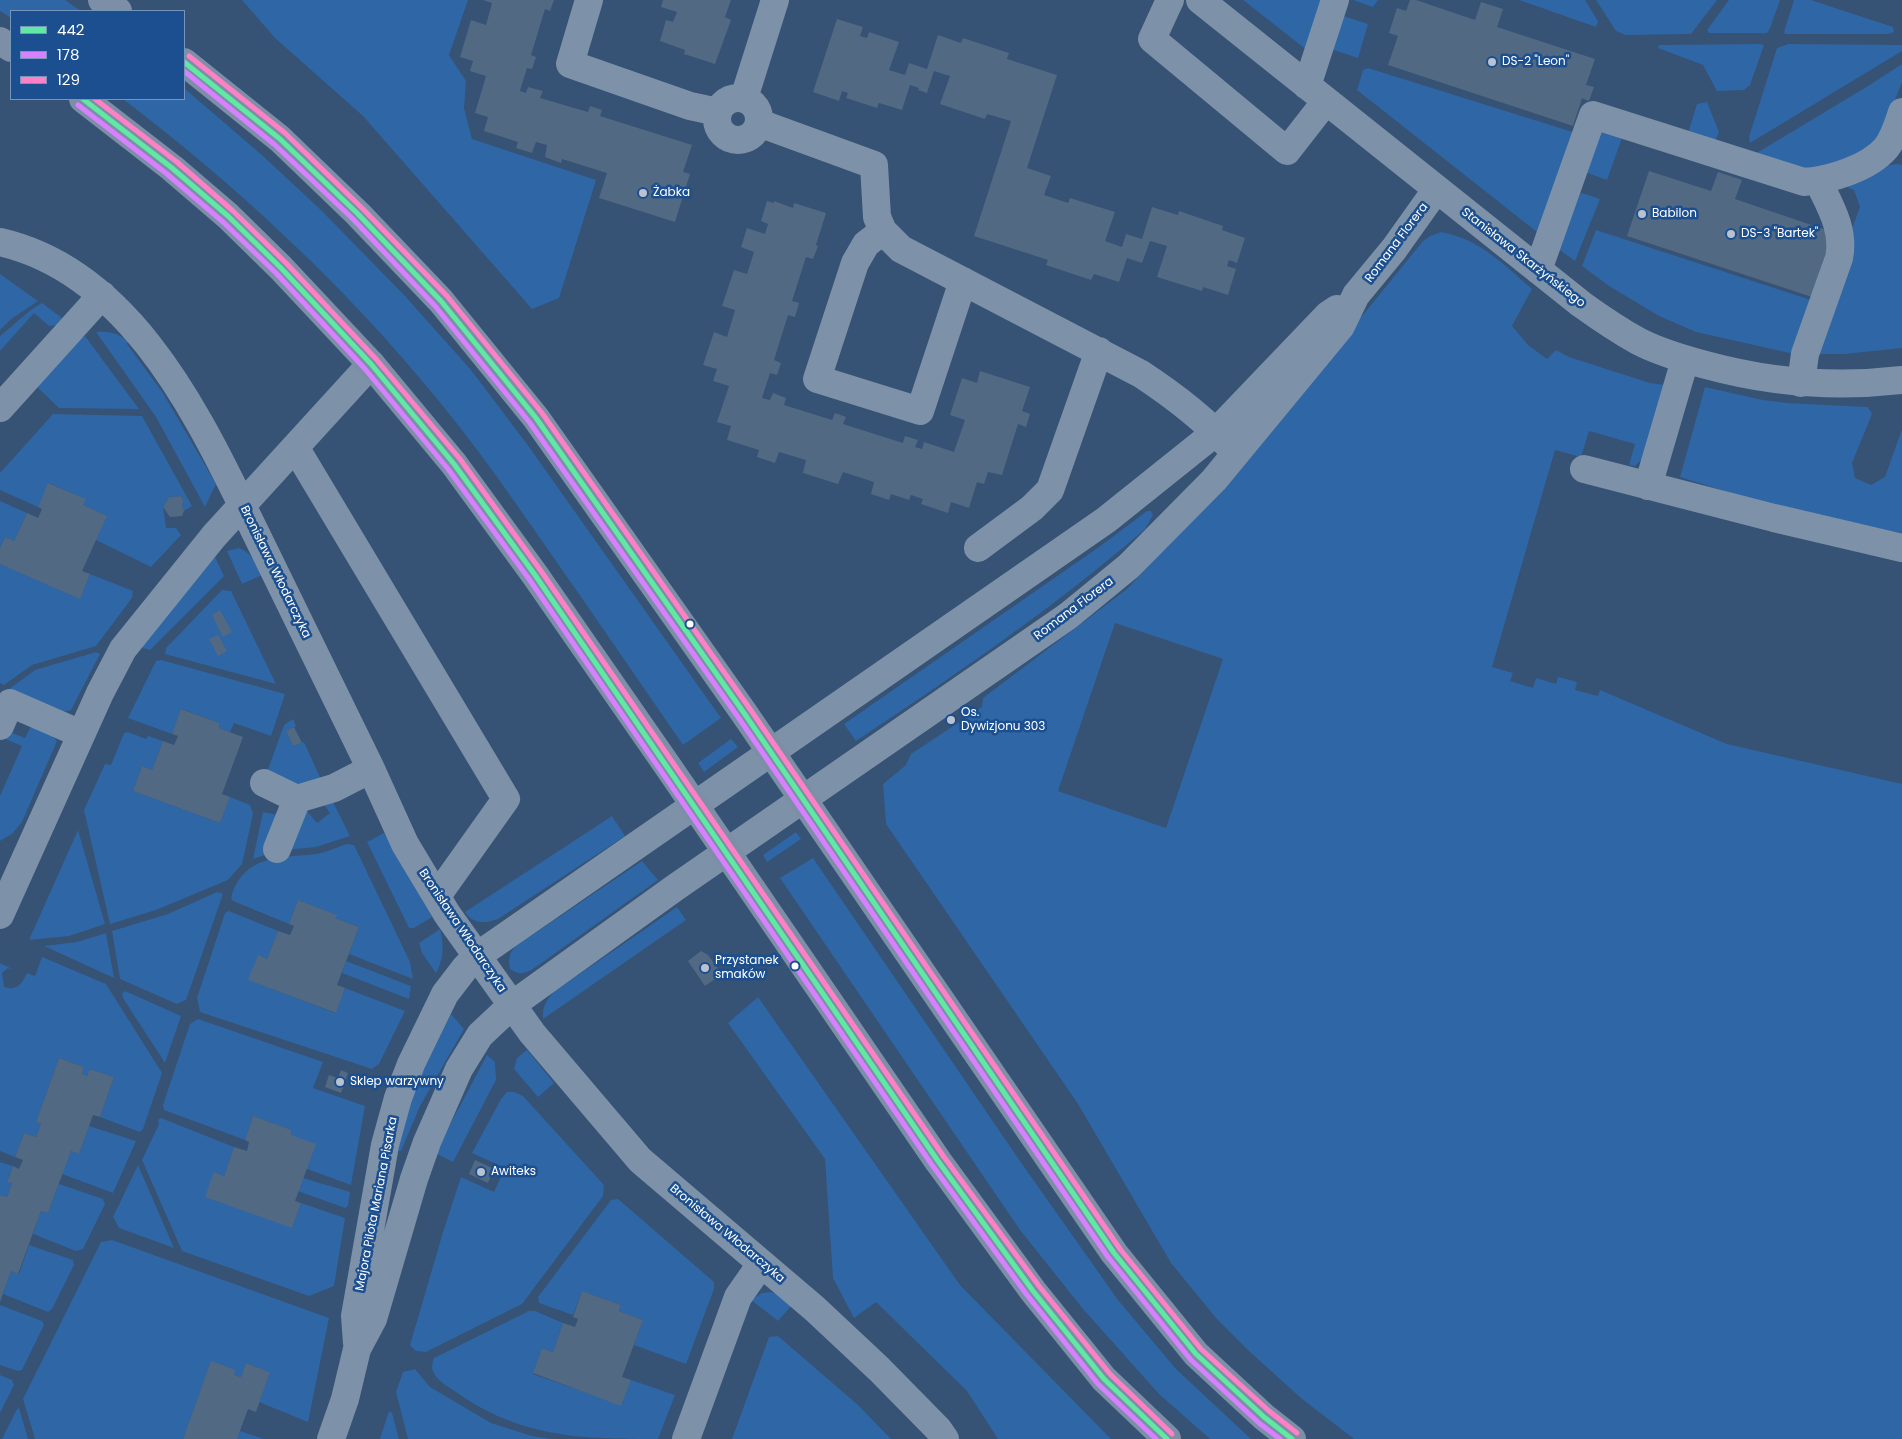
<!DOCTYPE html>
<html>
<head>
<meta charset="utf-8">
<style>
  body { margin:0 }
  #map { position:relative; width:1902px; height:1439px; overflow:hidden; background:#365274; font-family:Poppins,sans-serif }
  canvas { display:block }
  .legend { position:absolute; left:10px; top:10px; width:175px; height:90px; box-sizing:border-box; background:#1b4f8f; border:1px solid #7695bc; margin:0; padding:6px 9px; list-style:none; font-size:15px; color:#fff }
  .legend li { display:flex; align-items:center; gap:10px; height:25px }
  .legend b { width:25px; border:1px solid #7695bc }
</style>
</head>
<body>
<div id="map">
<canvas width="1902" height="1439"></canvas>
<ul class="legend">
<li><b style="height:6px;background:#60e9a3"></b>442</li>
<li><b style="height:6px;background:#d880ff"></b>178</li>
<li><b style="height:6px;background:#ff80c5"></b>129</li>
</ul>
</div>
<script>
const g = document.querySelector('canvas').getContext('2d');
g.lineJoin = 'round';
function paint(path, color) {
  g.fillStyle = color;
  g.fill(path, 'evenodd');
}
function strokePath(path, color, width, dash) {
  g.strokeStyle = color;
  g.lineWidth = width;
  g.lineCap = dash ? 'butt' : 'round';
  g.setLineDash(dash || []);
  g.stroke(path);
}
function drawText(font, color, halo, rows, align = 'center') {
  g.font = font + ' Poppins,sans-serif';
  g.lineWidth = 5;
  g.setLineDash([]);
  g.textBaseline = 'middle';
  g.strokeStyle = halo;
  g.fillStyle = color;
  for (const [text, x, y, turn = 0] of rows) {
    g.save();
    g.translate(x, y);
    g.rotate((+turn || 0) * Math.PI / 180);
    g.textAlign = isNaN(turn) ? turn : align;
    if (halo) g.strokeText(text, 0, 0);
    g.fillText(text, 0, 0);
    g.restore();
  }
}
paint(new Path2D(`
  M0,0h65l16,11h-70v7l-11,-7z
  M242,0h226l-19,55 17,26 -2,27 8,31 124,41 -37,118 -27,11 -169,-193 -88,-78z
  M1243,0h84l-19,51z
  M1353,0h25l-5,7z
  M1519,0h66l13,21 -2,6z
  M1596,0h121l-26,34 -65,1 -10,-4z
  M1729,0h51l-10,28 -3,5h-58l-2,-3z
  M1794,0h17l82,27 1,5 -6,2h-103l-1,-2z
  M1340,15l28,9 -10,34 -30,-10z
  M1759,44l5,1 -14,40 -6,5 -27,1 -14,-26 -45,-17 1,-3z
  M1788,44l114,1v6l-152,92 -1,-6 28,-89z
  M1902,64v18l-22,56 -10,9 -53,26 -62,-19 113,-68z
  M1368,68l208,65 -34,103 -185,-146 6,-20z
  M184,88l79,68 59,55 83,85 66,74 56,74 194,274 -38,27c-42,-61 -83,-121 -125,-181 -39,-56 -77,-112 -120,-164 -92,-113 -200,-213 -315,-301h61z
  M1707,102l12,30 -5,11 -26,-10 9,-29z
  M1601,127l22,8 -16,45 -22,-8z
  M1898,164l4,1v183l-57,6h-32l41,-116 -5,-2 11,-29 -6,-17 -15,-6 51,-19z
  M1582,193l18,6 -25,62 -18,-13 19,-52z
  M1596,230l215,70 -17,54 -98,-22 -37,-16 -50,-30 -27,-20z
  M1441,232c39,7 62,32 91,57l-20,37 16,19 19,14 9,-9 13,7 81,26 15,2 -21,72 -9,9 -6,-1 6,-21 -46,-13 -8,26 -26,-7 -63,217 21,6 -3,8 23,7 3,-10 20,6 2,-7 19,5 -2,8 23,6 2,-6 127,54 175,40v655h-548l-52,-40 -52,-47 -34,-34 -45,-55 -93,-159 -192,-280 -3,-40 23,-19 5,-11 71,-47 1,-9 144,-109 101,-108 195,-240 7,-5zM1115,623l108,36 -57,169 -108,-37z
  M0,274l38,27 -28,19 -10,10z
  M42,303l20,15 -5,7 -8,1 -15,-13 -34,38v-15l32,-27z
  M96,332c12,-1 24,1 32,10l-1,2 36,49 53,91 -11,23 -49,-90z
  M85,336l54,73 -80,-1 -23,-22 44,-47z
  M1705,387l58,13 24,3 81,4 4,7 -20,49 3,15 16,7 14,-8 17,-48v104l-117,-23 -105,-33z
  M53,414l89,2 50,90 -8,5 -2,-5 2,-5 -3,-5 -12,1 -6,10 3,21h10l5,7 -30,32 -55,-27 10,-24 -23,-11 2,-6 -36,-16 -11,24 -38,-17v-17z
  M0,501l27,12 -13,28 -9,-4 -5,11z
  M1147,511h4l2,4 -8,14c-91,79 -190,146 -289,212l-12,-17 255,-177z
  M239,548c13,5 17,15 23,27l-20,9 -15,-33z
  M215,557l9,19 -74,74 -14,-4z
  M0,564l80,34 10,-24 43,17 -1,7 -36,48 -64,19 -28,20 -4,-2z
  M222,590l9,1 45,93 -111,-30 1,-6z
  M96,652l4,2 -29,56 -15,3 -51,-21 30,-22z
  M161,660l124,34 -14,42 -37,-13 -4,9 -11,-4 1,-5 -38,-14 -10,25 -44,-16 28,-57z
  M293,719l3,7 -10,5 7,15 11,-4 19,42 -19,2 -38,-11 18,-50z
  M32,724l15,6 10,11 -35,81 -10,12 -12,7v-45l22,-50 -19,-8 4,-7 18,7z
  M128,732l18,7 2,-3 15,5 -11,29 -10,-4 -9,25 87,32 10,-26 20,8 3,9 -11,50 -14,16 -72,30 -46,14 -26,-114 21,-46 6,1 13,-32z
  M731,739l7,8 -34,25 -6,-9z
  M331,798l19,38 -34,11 -31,3 15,-32 7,-7 10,12 13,-10 -8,-11z
  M263,812l15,3 -1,36 -24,8z
  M612,816l13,20 -127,83c-14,5 -25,5 -33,-7z
  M78,830l27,94 -36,12 -40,4z
  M796,832l5,7 -34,23 -4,-7z
  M384,833l48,84 -18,11h-5l-42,-86z
  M347,844l7,1 56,117 3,17 -64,-25 10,-27 -24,-9 1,-3 -38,-15 -9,24 -56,-23 -2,-3c12,-44 50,-40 86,-44 10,-2 20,-7 30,-10z
  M813,858l207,303 98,139 58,69 75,70h-41l-51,-45 -76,-85 -63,-79 -240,-352z
  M642,861l16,19 -125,89c-9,5 -14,6 -23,0 -2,-10 -1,-16 6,-23z
  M217,892l6,2 -37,106 -9,4 -57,-25 -8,-48 56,-17z
  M677,907l9,13 -143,99c-1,-12 3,-19 12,-28z
  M229,911l49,20 -11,28 -9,-3 -9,24 86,33 10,-25 60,23 -26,53 -7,5 -172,-57 -3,-14 28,-85z
  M440,929c4,15 4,30 -4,44l-14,-20 -3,-10z
  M106,933l8,45 -70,-32 33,-4z
  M42,957l64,27 56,89 -19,56 -3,3 -40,-15 14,-40 -24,-8 -3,7 -5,-2 2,-7 -25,-9 -23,64 5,2 -5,13 -12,-4 -9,24 -15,-6v-188l14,7 -6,-2 -6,5 2,14c13,4 18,-3 23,-14l8,3z
  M346,961l65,25 -2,13 -67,-26z
  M125,991l56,25 -16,47 -42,-65 -1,-4z
  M758,997l202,288 151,154h-113l-31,-48 -91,-89 -22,16 -21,-40 -8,-119 -97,-136z
  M451,1014l13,15 -44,77 -19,45h-3l-1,-3 19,-63z
  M198,1019l125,43 -10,26 52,18 -14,79 -44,-16 -16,-34 1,-5 -39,-14 -8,24 -81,-30 -1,-5 27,-81z
  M527,1050l27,33 -16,14 -24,-28 3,-11z
  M487,1055l8,7 1,18 -43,82 -18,-9z
  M507,1092h7l9,4 81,89 -1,11 -81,108 -96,48 -10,-1 -6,-6 33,-113 18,-55 33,15 11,-24 -33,-15 29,-54z
  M161,1118l73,29 -10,29 -10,-4 78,56 9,-25 44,15 -11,68 -25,10 -127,-45 -40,-91 17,-36 -1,-4z
  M89,1126l47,15 -23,52 -51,-19 9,-23 8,3z
  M0,1162l13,4 -6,15 5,2 -5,14 -7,-2z
  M138,1165l36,83 -55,-20 -6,-11z
  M303,1178l47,14 -2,14 -3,2 -47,-17z
  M59,1184l44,15 2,5 -22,45 -7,2 -43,-17 8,-23 7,2z
  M618,1199l96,83v7l-28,75 -52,-19 9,-25 -24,-9 2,-6 -39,-14 -9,24 -34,-12 -1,-6 73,-97z
  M112,1240l217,78 -21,104 -49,-20 11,-30 -24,-9 -5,14 -7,-2 2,-5 -25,-8 -28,77h-148l-12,-40 78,-157z
  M29,1245l44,15 1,5 -22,44 -4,3 -45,-18 8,-23 8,3z
  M770,1292l7,2 15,11 -14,16 -27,-21 11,-7z
  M0,1305l42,16 2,4 -22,45 -4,1 -18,-6z
  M529,1311h6l28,12 -10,29 -11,-4 -9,26 88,31 10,-25 44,15 -17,44c-79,0 -138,-1 -205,-49 -12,-8 -26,-16 -19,-32z
  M778,1336l80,69 33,34h-159l37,-102z
  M415,1369l15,18 61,36 41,13 19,3h-143l-12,-47 7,-20z
  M0,1375l12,5 2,5 -14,28z
  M19,1408l9,31h-26l15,-30z
  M389,1411l3,2 7,26h-19z
  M240,1431l24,8h-27z`), '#2f66a5');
paint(new Path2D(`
  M483,0h71l-4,11 -5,-2 -14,46 5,2 -4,12 -5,-1 -7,23 6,2 2,-6 15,4 -3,7 48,14 2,-6 12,4 -2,6 92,29 -9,27 7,2 -15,48 -76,-24 8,-25 -45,-14 -1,4 -16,-6 2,-12 -11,-3 -4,11 -16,-5 2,-6 -34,-11 4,-14 -13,-4 11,-37 -16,-5 3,-10 -13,-4 11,-37 15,5 6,-22z
  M663,0h68l-6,17 6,3 -16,44 -31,-10 1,-4 -25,-9 6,-21 7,2 4,-10 -16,-5z
  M1410,0h6l59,20 6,-18 22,7 -6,18 98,32 -9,26 8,2 -5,14 -7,-3 -9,28 -185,-61 10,-29 -9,-3 8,-25 9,3z
  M837,19l26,8 -3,9 7,2 2,-6 30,10 -10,28 16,5 4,-12 18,6 11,-34 23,8 2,-5 46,15 -2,6 50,16 -30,93 24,8 -7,19 24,8 2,-5 45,14 -10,29 17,6 4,-13 16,5 10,-32 26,8 1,-4 44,15 -1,4 23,8 -8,25 -8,-3 -2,6 9,3 -8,26 -25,-8 -1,4 -45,-14 10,-31 -17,-5 -8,22 -15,-5 -8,24 -25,-8 -3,6 -45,-15 2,-5 -74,-24 37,-115 -24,-7 -2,5 -45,-15 10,-28 -16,-5 -7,22 -9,-3 1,-2 -9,-3 -8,25 -23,-7 -2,5 -31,-10 2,-5 -6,-2 -3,10 -26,-9z
  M1649,171l62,20 7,-19 24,8 -7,19 97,33 -20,65 -185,-61z
  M767,201l7,2v-2l19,7 1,-5 32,10 -10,32 2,1 -5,13 -7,-2 -14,44 7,2 -4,14 -7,-2 -14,45 7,3 -4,12 -7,-2 -8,25 8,2 3,-7 13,5 -2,7 48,15 3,-7 11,4 -3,7 60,19 2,-7 13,4 -3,7 7,2 2,-7 30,10 11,-32 -15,-5 12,-37 15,5 3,-12 50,16 -8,24 8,3 -4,13 -8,-3 -16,51 -14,-3 -4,12 -7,-2 -8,26 -18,-6 -3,11 -27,-9 2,-5 -12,-4 -2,5 -18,-6 -2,6 -18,-6 3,-12 -31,-10 -5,12 -35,-11 3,-13 -27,-8 -4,11 -18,-6 2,-7 -32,-10 4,-14 -14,-4 12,-36 -16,-5 4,-12 -14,-4 11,-33 13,5 8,-27 -13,-4 12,-36 13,4 7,-22 -13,-5 6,-19 18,6 3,-10 -7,-3z
  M48,483l38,16 -3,6 24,11 -25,55 8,3 -10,25 -80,-35v-16l5,-11 9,4 13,-28 11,5 4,-9 -4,-2z
  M181,496l3,5 -2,5 2,5 -2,5 -12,1 -7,-10 6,-10z
  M220,610l12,22 -9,5 -11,-22z
  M218,635l9,16 -9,5 -9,-17z
  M181,709l39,14 -1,5 24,9 -21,57 8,3 -10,26 -87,-32 9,-25 10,4 11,-29 11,4 4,-9 -6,-2z
  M294,727l8,16 -9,3 -7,-15z
  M298,900l39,15 -2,3 24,9 -22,58 8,3 -9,25 -88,-33 10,-25 9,4 11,-28 12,4 4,-9 -5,-2z
  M701,951l7,4 14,19 -17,12 -17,-25z
  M59,1058l25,9 -2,7 5,2 3,-7 24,8 -14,40 -7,-2 -14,39 -8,-3 -23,62 -7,-2 -23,63 -7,-3 -11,31v-107l7,2 5,-14 -5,-1 6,-16 6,3 4,-9 -8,-3 9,-24 12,4 5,-13 -5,-2z
  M341,1070l7,3 -7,20 -16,-6 4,-12 9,3z
  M253,1116l39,14 -1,5 25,9 -21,57 6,2 -9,25 -87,-31 9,-25 10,4 10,-29 13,4 2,-9 -4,-2z
  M475,1160l19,9 -6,14 -19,-9z
  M582,1291l39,14 -2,6 24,9 -21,57 9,3 -10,26 -88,-33 9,-25 11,4 10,-29 12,4 3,-8 -5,-2z
  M211,1361l25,9 -2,5 7,2 5,-14 24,9 -14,40 -8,-3 -11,30h-54z`), '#526984');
strokePath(new Path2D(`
  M589,0l-19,64 120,42 28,6
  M1170,0l-18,39 135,112 39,-50
  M1200,0l381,304c18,13 37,26 57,37 21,11 45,18 68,24 66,18 128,23 196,15
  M1307,86l28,-86
  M717 119a21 21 0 1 1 42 0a21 21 0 1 1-42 0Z
  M744,98l31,-98
  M759,123l115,42 3,52 6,14 18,18 240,125c32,21 61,43 87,71
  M883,231l-17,13 -11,19 -38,116 103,32 43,-130
  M0,242c123,28 191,158 242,263l129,264 34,75 42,70 85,119 108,127 175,149 64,60 59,60 7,10
  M1538,270l55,-155 211,67c26,-2 65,-14 82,-34 8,-10 12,-24 16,-36
  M1801,383l4,-29 34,-96c6,-28 -9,-52 -21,-77
  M0,408l102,-113
  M295,447l211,352 -69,97
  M1584,469l190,49 128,30
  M1648,486l37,-126
  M978,548l54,-40 18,-18 49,-139
  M0,726l10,-23 71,31
  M264,783l33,16
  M277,849l20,-50 37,-11 37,-19
  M0,915l100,-222 23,-44 91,-113 157,-172
  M357,1343l-2,-27 30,-171 13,-47 13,-34 34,-70 20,-26 12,-12 629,-436 110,-88 112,-117 9,-6
  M331,1439l14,-40 12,-50 16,-30 41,-140 13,-37 32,-73 21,-34 32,-30 164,-118 392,-271 61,-50 85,-86 127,-154 15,-31 38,-46 42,-59
  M686,1439l52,-142 23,-33`), '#7d92a8', 28);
strokePath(new Path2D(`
  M102,0l16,11
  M0,41l11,7
  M184,62l96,77 78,75 83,87 95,117 208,295 370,540 82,101 68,63 28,22
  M83,99l89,69 56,48 53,52 90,96 83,100 81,111 134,193 269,393 95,130 71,88 63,60`), '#7d8ea7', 28);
strokePath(new Path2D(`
  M184,62l96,77 78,75 83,87 95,117 208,295 370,540 82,101 68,63 28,22
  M83,99l89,69 56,48 53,52 90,96 83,100 81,111 403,586 95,130 71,88 63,60`), '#60e9a3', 5);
strokePath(new Path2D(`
  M184,71l91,74 78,74 82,87 95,117 208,294 370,540 83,103 68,63 21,16
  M78,105l89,69 56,48 53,51 89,96 83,100 81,110 403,586 95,130 71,89 58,55`), '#d880ff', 5);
strokePath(new Path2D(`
  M189,56l96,77 78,76 84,87 95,117 208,296 370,540 81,100 68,62 28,22
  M95,99l82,63 56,49 53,52 90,96 84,100 81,112 403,586 95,129 71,88 62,60`), '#ff80c5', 5);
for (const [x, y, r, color] of [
  [1492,62,5,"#b9c2ce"],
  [643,193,5,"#b9c2ce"],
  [1642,214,5,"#b9c2ce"],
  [1731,234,5,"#b9c2ce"],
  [690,624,4.5,"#fff"],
  [951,720,5,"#b9c2ce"],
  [795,966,4.5,"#fff"],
  [705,968,5,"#b9c2ce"],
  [340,1082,5,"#b9c2ce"],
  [481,1172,5,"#b9c2ce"]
]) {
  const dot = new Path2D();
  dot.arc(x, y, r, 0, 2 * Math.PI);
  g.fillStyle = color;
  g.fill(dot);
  strokePath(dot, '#1b4f8f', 2);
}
drawText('12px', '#fff', '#1b4f8f', [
  ["DS-2 \"Leon\"",1502,62],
  ["Żabka",653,193],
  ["Babilon",1652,214],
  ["DS-3 \"Bartek\"",1741,234],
  ["Os.",961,713],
  ["Dywizjonu 303",961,727],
  ["Przystanek",715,961],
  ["smaków",715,975],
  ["Sklep warzywny",350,1082],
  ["Awiteks",491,1172]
], 'left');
drawText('12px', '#fff', '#1b4f8f', [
  ["Romana Florera",1397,243,-53],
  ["Stanisława Skarżyńskiego",1523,258,38],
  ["Bronisława Włodarczyka",275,572,64],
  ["Romana Florera",1074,609,-37],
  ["Bronisława Włodarczyka",462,931,56],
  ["Majora Pilota Mariana Pisarka",377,1204,-79],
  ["Bronisława Włodarczyka",727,1234,40]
]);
</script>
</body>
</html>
